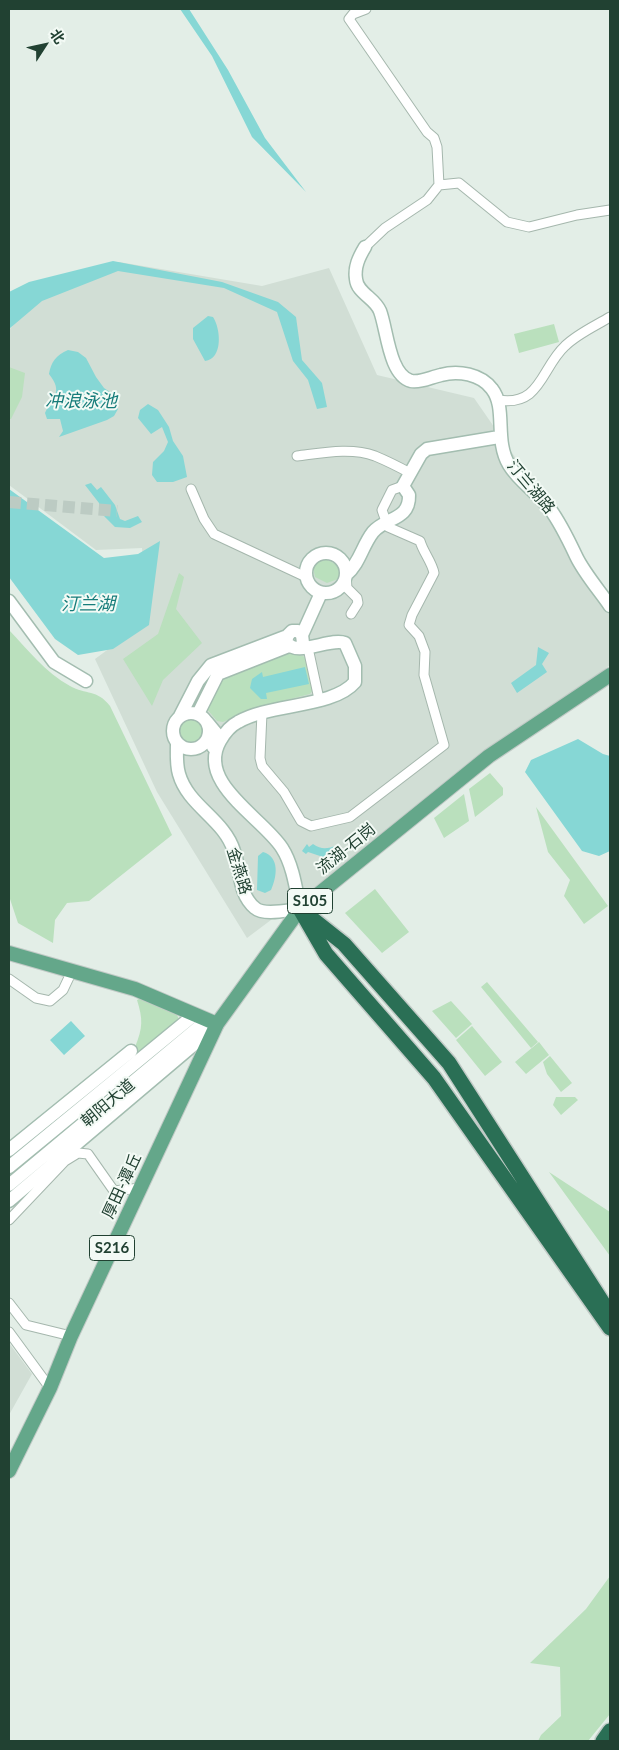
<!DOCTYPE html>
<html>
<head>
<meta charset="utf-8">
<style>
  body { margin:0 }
  #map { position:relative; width:619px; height:1750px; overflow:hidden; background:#e3eee7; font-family:Lato,"Noto Sans SC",sans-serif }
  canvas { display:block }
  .frame { position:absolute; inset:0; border:10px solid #214132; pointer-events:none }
  .north { position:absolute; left:20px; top:20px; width:50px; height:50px; -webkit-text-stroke:4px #f3faf5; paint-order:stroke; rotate:55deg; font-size:14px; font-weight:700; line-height:20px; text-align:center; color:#214132 }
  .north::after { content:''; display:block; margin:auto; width:18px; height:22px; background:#214132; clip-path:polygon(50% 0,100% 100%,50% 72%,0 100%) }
</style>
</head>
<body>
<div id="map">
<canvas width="619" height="1750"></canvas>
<div class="frame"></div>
<div class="north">北</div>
</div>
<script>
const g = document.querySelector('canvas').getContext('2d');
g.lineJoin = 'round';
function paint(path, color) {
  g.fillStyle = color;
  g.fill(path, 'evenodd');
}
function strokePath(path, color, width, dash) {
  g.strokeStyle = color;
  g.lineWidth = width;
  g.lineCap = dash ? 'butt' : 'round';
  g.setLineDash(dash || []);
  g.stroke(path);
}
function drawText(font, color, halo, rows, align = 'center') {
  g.font = font + ' Lato,"Noto Sans SC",sans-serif';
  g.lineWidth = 4;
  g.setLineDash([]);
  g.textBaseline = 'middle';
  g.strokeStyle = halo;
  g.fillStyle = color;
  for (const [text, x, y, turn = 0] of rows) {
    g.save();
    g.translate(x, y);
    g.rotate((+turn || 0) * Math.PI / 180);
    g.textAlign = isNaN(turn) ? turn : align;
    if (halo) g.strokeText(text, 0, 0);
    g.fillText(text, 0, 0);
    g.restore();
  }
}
paint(new Path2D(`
  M119,262l143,24 67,-18 48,107 97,23 136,196v71l-363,273 -90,-146 -62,-133 53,-39 -6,-72 -46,2 -87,-65v-155l38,-43z
  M9,1343l23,31 -23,41z`), '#d1ded5');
paint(new Path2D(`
  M554,324l5,18 -40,11 -5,-19z
  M9,367l16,6 -3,24 -11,22h-2z
  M320,556l23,12 -5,11 -11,4 -12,-6 -2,-10z
  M179,573l5,4 -8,32 26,34 -39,37 -11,26 -29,-47 35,-25z
  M9,630c19,20 36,42 61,56 16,9 27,3 40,20l62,129 -83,66 -22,2 -12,17 -2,23 -35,-20 -9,-27z
  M291,653l15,4 7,33 -3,4 -55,14 -32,14 -6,-1 -11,-13 15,-31 11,-5z
  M176 730a15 15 0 1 1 30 0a15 15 0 1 1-30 0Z
  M490,773l13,15v7l-28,22 -6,-28z
  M464,794l5,27 -25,17 -10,-20z
  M536,807l72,99 -24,18 -20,-28 6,-16 -22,-28z
  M375,889l34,43 -27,21 -37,-40z
  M487,982l51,60 -7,6 -50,-61z
  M141,998l34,13 5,10 -39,33 -6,-7c8,-19 8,-28 2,-47z
  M451,1001l21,23 -16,14 -24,-27z
  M472,1026l30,36 -17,14 -29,-36z
  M539,1042l10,13 -23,19 -11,-12z
  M550,1056l22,27 -11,9 -14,-18 -4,-12z
  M556,1097h19l3,3 -17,15 -8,-10z
  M549,1172l61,40v44z
  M610,1576v138l-22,27h-50l3,-6 20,-19 -1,-49 -30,-4 56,-54z`), '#bae0bd');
paint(new Path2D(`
  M180,9h9l39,61 37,68 41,54 -54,-55 -40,-81z
  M113,261l109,21 56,20 18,15 6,43 20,23 5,24 -10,2 -9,-29 -15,-19 -16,-49 -53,-24 -106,-17 -76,30 -33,28v-37l20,-10z
  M208,316l5,1c8,12 10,42 -8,44l-12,-22v-11z
  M68,350l10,2 8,6 10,19 8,11 9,6 5,15 -4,7 -7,4 -48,17 4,-6 -3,-12h-13l-2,-6c7,-16 19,-20 4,-39 2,-12 7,-19 19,-24z
  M148,404l10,6 11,17 4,14 10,15 4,21 -14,5h-16l-5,-7 1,-13 11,-11 4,-9 -6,-15 -11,7 -13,-16 2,-8z
  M91,483l6,7 4,-3 14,18 5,14 5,2 13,-5 4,6 -12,6 -15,-1 -11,-11 -5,-13 -14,-18z
  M9,489l95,69 34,-4 22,-13 -11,84 -36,24 -35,6 -23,-16 -46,-62z
  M538,647l11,6 -7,11 5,8 -30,21 -6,-10 25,-18z
  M305,667l4,17 -43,9 1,6h-6l-11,-11 2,-9 10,-7 1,5z
  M578,739l25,15 7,2v95l-11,5 -17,-5 -57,-79 6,-12z
  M307,844l2,3 4,-3c9,6 14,5 25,1l4,7 -16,6 -18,-6 -2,2 -4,-3z
  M263,852c17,5 14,25 8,38l-6,3 -8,-3 1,-34z
  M71,1021l14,15 -21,19 -14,-15z`), '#86d7d5');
strokePath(new Path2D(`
  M9,502l108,9`), '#bccbc3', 12, [12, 6]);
const street = new Path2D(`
  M439,185l20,-2 48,39 22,5 48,-12 33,-5
  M365,247l20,-19 42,-28 12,-15 -2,-38 -3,-9 -7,-6 -78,-113 4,-5 13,-5
  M498,400c43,7 43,-32 67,-54 12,-12 30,-20 45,-29
  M297,456c25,-3 54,-9 78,0 12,5 24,11 35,17
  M191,489l13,30 10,15 92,43
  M346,575l1,13 10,10 1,5 -7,11
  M308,648l11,51
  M262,713l-2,45 2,8 22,26 17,29 10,5 39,-9 94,-72 -20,-70 1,-23 -6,-16 -10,-11 3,-10 22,-42c-2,-11 -11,-21 -14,-32l-32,-14 -6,-17 10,-20 11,-4
  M9,979l27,19 14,3 13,-11 9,-19
  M9,1220l56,-59 13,-8 10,1 26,37 26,-3
  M9,1303l17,22 45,11
  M9,1332l41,56`);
const secondary = new Path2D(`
  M365,247c-6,10 -11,20 -9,32 1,14 19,19 24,32 7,18 9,64 31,70 10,2 20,-4 30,-6 17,-5 40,-1 51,14 15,19 2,51 17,76 10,17 29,28 41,44 11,15 18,30 26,47 8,17 23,34 34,50
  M306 573a20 20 0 1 1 40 0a20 20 0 1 1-40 0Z
  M346,575c14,-12 16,-29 27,-43 13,-15 37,-12 36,-37l-6,-9 18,-32 6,-5 72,-12
  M9,601l45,61 32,19
  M302,635l19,-42
  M300,647l3,-4 -1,-8 -4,-4h-6l-4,4 -2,6c9,18 44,-4 59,2l10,23v16c-22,26 -85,21 -117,40 -8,4 -14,12 -18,19 -24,42 43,77 62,107 11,17 14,41 18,61
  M173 731a18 18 0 1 1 36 0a18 18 0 1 1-36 0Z
  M198,714l20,-40 71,-28
  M180,716l18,-35 13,-16 76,-29
  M207,722l9,11 -3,14
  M177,743c0,10 -1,21 2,31 9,32 45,45 55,77 7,19 4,43 21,57 9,8 33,2 45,1
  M9,1150l122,-99
  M9,1167l185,-152
  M9,1185l198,-165
  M9,1201l208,-176`);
const primary = new Path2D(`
  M9,953l126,36 82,35 83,-115 189,-153 121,-81
  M9,1471l41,-83 21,-52 146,-312`);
const highway = new Path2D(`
  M610,1314l-161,-251 -105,-119 -44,-35 26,45 108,124 176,250
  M603,1741l7,-10`);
strokePath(street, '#a5b7ad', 11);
strokePath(secondary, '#a3bdb0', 15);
strokePath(primary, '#c1cac6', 16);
strokePath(highway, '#c1cac6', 18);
strokePath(street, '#fff', 9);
strokePath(secondary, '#fff', 12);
strokePath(primary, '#64a78a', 14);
strokePath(highway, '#2a6f55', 15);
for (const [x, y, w] of [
  [310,901,45],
  [112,1248,45]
]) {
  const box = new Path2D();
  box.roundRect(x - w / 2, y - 12.5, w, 25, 4);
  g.fillStyle = '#f3faf5';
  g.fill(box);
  strokePath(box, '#214132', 1);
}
drawText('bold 15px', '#214132', null, [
  ["S105",310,901],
  ["S216",112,1248]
]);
drawText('16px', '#214132', '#f3faf5', [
  ["汀兰湖路",531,487,50],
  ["流湖-石岗",346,849,-39],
  ["金燕路",239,871,73],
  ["朝阳大道",108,1103,-40],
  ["厚田-潭丘",122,1186,-65]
]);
drawText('italic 18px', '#167c7a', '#f3faf5', [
  ["冲浪泳池",81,401],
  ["汀兰湖",88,604]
]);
</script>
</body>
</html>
